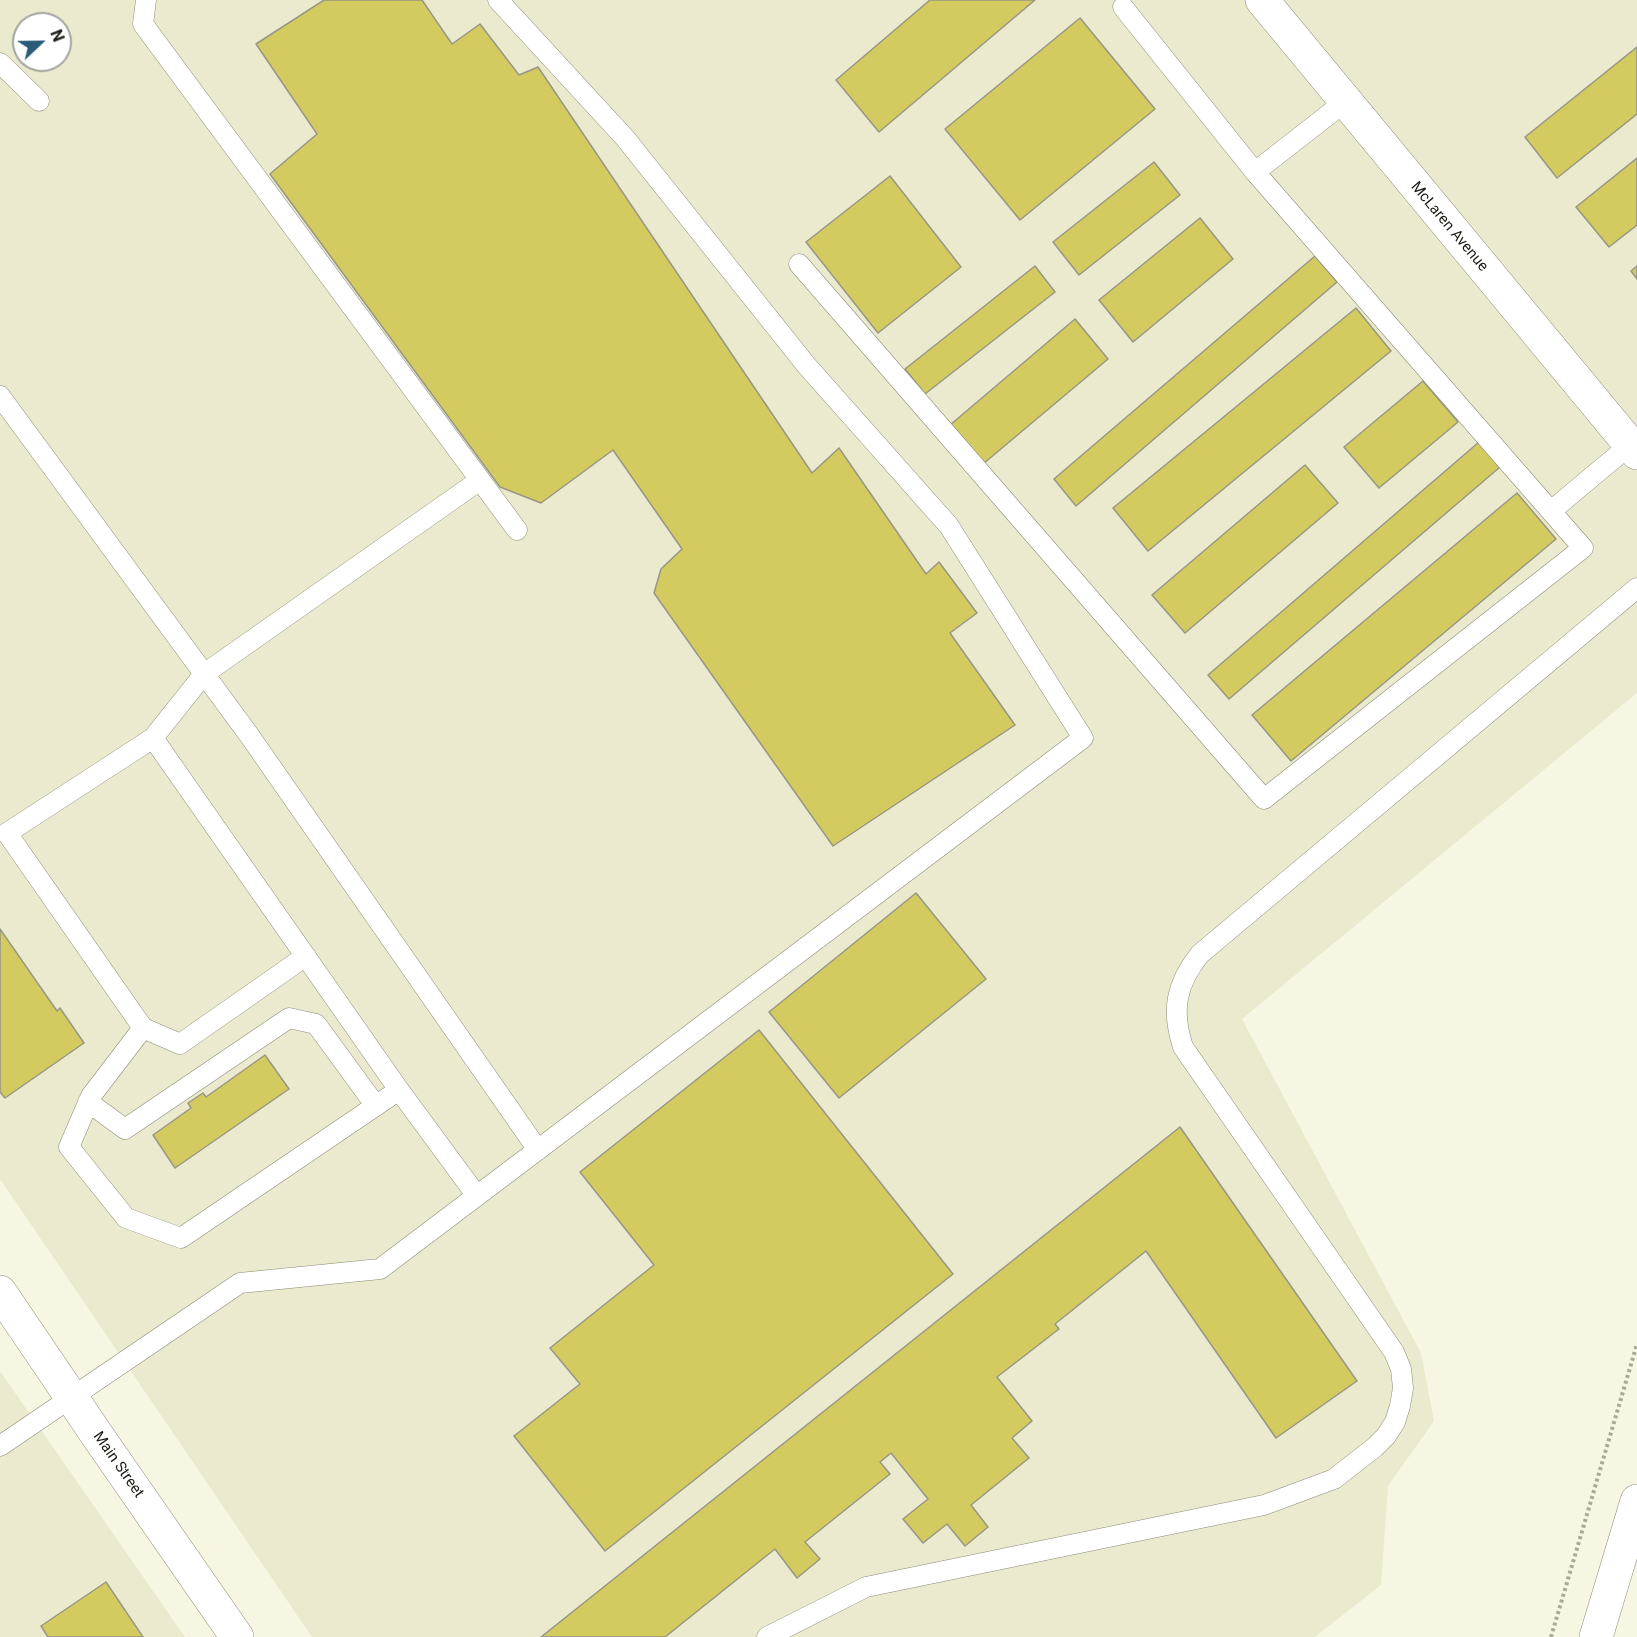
<!DOCTYPE html>
<html>
<head>
<meta charset="utf-8">
<style>
  body { margin:0 }
  #map { position:relative; width:1637px; height:1637px; overflow:hidden; background:#f7f6e2; font-family:Roboto,sans-serif }
  canvas { display:block }
  .north { position:absolute; left:12px; top:12px; width:60px; height:60px; box-sizing:border-box; background:#fff; border:2px solid #a4a4a1; border-radius:50%; rotate:68deg; font-size:16px; font-weight:700; line-height:24px; text-align:center; color:#1c1b14 }
  .north::after { content:''; display:block; margin:auto; width:21px; height:27px; background:#2a5b79; clip-path:polygon(50% 0,100% 100%,50% 72%,0 100%) }
</style>
</head>
<body>
<div id="map">
<canvas width="1637" height="1637"></canvas>
<div class="north">N</div>
</div>
<script>
const g = document.querySelector('canvas').getContext('2d');
g.lineJoin = 'round';
function paint(path, color) {
  g.fillStyle = color;
  g.fill(path, 'evenodd');
}
function strokePath(path, color, width, dash) {
  g.strokeStyle = color;
  g.lineWidth = width;
  g.lineCap = dash ? 'butt' : 'round';
  g.setLineDash(dash || []);
  g.stroke(path);
}
function drawText(font, color, halo, rows, align = 'center') {
  g.font = font + ' Roboto,sans-serif';
  g.lineWidth = 5;
  g.setLineDash([]);
  g.textBaseline = 'middle';
  g.strokeStyle = halo;
  g.fillStyle = color;
  for (const [text, x, y, turn = 0] of rows) {
    g.save();
    g.translate(x, y);
    g.rotate((+turn || 0) * Math.PI / 180);
    g.textAlign = isNaN(turn) ? turn : align;
    if (halo) g.strokeText(text, 0, 0);
    g.fillText(text, 0, 0);
    g.restore();
  }
}
paint(new Path2D(`
  M0,0h1637v693l-395,326 179,334 13,68 -46,65 -7,99 -66,52h-1003l-312,-458zM24,24h36v36h-36z
  M0,1371l185,266h-185z`), '#ebeace');
const building = new Path2D(`
  M324,0h98l30,44 28,-20 39,51 19,-8 274,406 27,-25 87,126 13,-12 38,51 -27,20 65,92 -182,121 -179,-253 7,-24 21,-20 -69,-99 -72,53 -41,-16 -230,-313 47,-40 -61,-90z
  M930,0h105l-156,132 -43,-52z
  M1080,18l75,91 -135,111 -75,-91z
  M1637,47v67l-80,64 -32,-41z
  M1637,158v67l-28,22 -33,-40z
  M1154,162l26,33 -101,80 -26,-33z
  M890,176l71,91 -83,66 -72,-91z
  M1200,218l33,41 -100,83 -34,-42z
  M1315,256l22,26 -261,224 -22,-27z
  M1035,266l20,26 -130,102 -20,-25z
  M1637,266v13l-6,-8z
  M1356,308l35,43 -243,200 -35,-43z
  M1075,319l33,40 -125,105 -33,-39z
  M1423,381l35,41 -79,66 -35,-41z
  M1479,442l21,25 -271,232 -21,-24z
  M1305,465l33,38 -153,130 -33,-38z
  M1517,493l39,46 -265,222 -39,-46z
  M916,893l70,86 -147,119 -70,-86z
  M0,929l57,82 3,-3 24,35 -79,55 -5,-6z
  M759,1030l194,244 -348,277 -91,-115 66,-52 -30,-36 104,-83 -74,-93z
  M265,1055l24,34 -114,79 -22,-33 38,-27 -3,-5 15,-10 3,4z
  M1180,1127l177,254 -81,57 -130,-187 -91,73 4,5 -62,48 35,44 -20,17 17,20 -58,47 17,22 -23,19 -18,-22 -24,19 -20,-24 25,-20 -37,-46 -11,9 10,12 -85,68 15,17 -23,19 -22,-29 -110,88h-124z
  M106,1582l37,55h-95l-7,-11z`);
paint(building, '#d3cb60');
strokePath(building, '#989784', 1.5);
const lane = new Path2D(`
  M146,0l-3,24 374,506
  M1123,7l132,165 91,-71
  M0,63l39,38
  M799,264l465,535 319,-251 -328,-376
  M0,396l249,339 289,415
  M1551,511l79,-66
  M153,738l246,352
  M143,1028l37,16 126,-88
  M88,1102l37,27 164,-111 27,6 60,82
  M477,1196l-78,-106 -218,148 -55,-20 -57,-71 22,-51 52,-68 -136,-195 146,-95 51,-64 276,-194
  M0,1446l240,-163 140,-14 703,-531 -134,-212 -142,-160 -182,-228 -127,-138
  M767,1637l99,-50 398,-82 70,-26 41,-32 11,-11 9,-14 5,-16 3,-18 -2,-19 -7,-17 -211,-305c-12,-37 -7,-63 17,-93l437,-366`);
const street = new Path2D(`
  M1262,0l375,453`);
const secondary = new Path2D(`
  M0,1292l99,146 138,199
  M1596,1637l41,-136`);
strokePath(lane, '#8d8c79', 21);
strokePath(street, '#8d8c79', 34);
strokePath(secondary, '#8d8c79', 34);
strokePath(new Path2D(`
  M1551,1637l86,-293`), '#a9a899', 4, [3, 3]);
strokePath(lane, '#fff', 20);
strokePath(street, '#fff', 33);
strokePath(secondary, '#fff', 33);
drawText('15px', '#1c1b14', '#fff', [
  ["McLaren Avenue",1449,227,50],
  ["Main Street",118,1465,55]
]);
</script>
</body>
</html>
